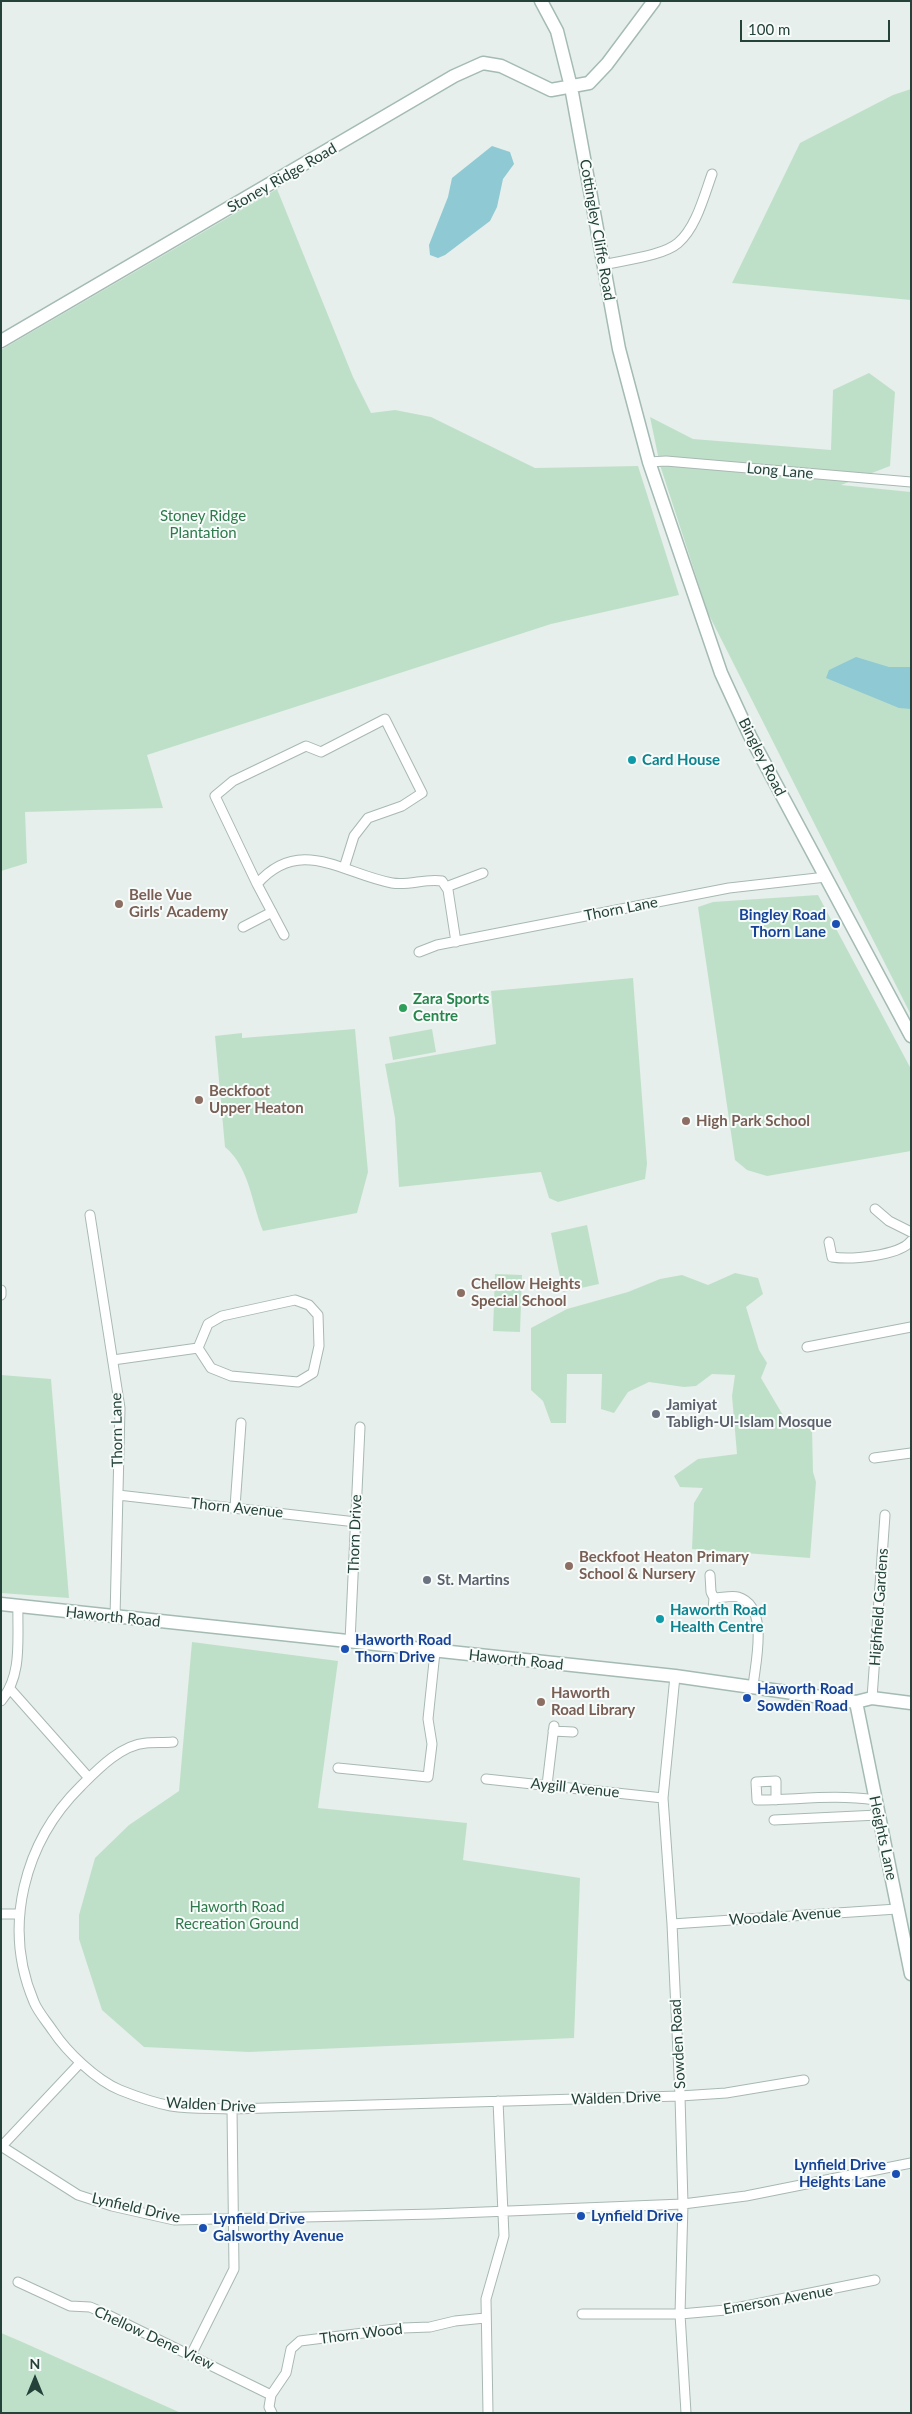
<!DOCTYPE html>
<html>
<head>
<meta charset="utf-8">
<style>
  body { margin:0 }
  #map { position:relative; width:912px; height:2414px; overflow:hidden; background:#e6efeb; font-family:Lato,sans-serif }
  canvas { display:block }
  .frame { position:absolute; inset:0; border:2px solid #24423a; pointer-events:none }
  .north { position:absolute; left:10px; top:2354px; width:50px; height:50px; -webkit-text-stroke:4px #f7fbf9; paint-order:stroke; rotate:0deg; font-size:14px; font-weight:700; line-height:20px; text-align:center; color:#24423a }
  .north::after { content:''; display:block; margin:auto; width:18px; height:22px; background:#24423a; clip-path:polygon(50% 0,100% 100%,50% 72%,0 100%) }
  .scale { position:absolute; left:740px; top:20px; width:150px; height:22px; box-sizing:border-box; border:2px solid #24423a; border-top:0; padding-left:6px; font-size:15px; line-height:18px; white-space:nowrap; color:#24423a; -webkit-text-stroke:4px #f7fbf9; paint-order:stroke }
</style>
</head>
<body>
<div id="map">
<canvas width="912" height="2414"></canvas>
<div class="frame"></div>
<div class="north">N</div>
<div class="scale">100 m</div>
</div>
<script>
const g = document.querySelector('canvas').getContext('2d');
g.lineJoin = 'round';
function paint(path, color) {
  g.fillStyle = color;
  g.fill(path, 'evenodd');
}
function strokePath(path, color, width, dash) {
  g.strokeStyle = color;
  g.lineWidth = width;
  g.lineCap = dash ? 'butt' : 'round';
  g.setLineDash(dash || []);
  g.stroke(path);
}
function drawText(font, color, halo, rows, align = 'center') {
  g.font = font + ' Lato,sans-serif';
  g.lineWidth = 4;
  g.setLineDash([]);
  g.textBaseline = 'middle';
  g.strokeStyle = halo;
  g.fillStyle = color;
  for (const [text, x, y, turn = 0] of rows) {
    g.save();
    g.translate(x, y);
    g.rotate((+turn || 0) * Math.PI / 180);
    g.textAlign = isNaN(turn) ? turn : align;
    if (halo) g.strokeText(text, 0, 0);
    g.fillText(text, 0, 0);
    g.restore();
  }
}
paint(new Path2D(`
  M911,89v211l-179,-17 68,-140 93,-48z
  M277,189l76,188 18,36 24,-3 36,7 104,51 103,-2 41,129 -128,29 -404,131 16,53 -138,4 2,51 -26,8v-521z
  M869,373l26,19 -5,74 -49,19 70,7v523l-203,-402 -48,-148 -10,-48 43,22 138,11 2,-60z
  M818,895l93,174v82l-144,25 -20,-6 -12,-10 -37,-253 15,-5z
  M633,978l14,186 -2,15 -87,23 -9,-4 -8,-26 -142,15 -4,-69 -10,-54 111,-20 -5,-53z
  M355,1029l13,143 -11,41 -94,18c-12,-29 -13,-63 -38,-84l-10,-111 27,-3v5z
  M432,1029l4,23 -43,8 -4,-23z
  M587,1225l12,59 -36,8 -12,-59z
  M735,1273l23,5 5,16 -17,13 13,43 8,13 -6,15 23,39 3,9 25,2 1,44 3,10 -6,76 -118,-9 2,-46 9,-15 -23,-1 -6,-11 24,-17 39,-5 -5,-58 3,-21 -23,-1 -16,12 -12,1 -35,-5 -21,10 -14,21 -13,-4 1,-35h-35l-1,49h-15l-8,-22 -12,-11v-62l36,-19 61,-17 32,-13 22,-4 26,10z
  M495,1274l27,1 -2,57 -27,-1z
  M1,1375l50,4 18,219 -68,-5z
  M192,1642l146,19 -20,147 149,15 -4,37 117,18 -6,160 -325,14 -105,-5 -42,-37 -23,-71v-24l16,-57 34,-33 50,-34z
  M1,2333l19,8 161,72h-180z`), '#bfe0c8');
paint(new Path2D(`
  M492,146l18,6 4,12 -11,15 -6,28 -7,14 -45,34 -7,3 -8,-3 -1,-10 19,-48 4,-19z
  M856,657l33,10h22v42l-12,-1 -73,-30 3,-8z`), '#8ec9d4');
const street = new Path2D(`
  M604,265c19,-5 59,-9 74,-22 18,-15 26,-47 34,-69
  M649,462l17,-1 245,21
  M257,884l-42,-88 18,-15 73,-35 15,6 64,-33 37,74 -20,13 -34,12 -14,18 -10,32
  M446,887l37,-14
  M243,927l29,-15
  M284,935l-27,-51c43,-49 86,-10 135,-1 17,3 34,-5 50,-2l6,9 8,52
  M419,952l18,-7 292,-57 97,-11
  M875,1209l14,12 22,11
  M90,1215l30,193 -5,209
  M829,1242l3,15c18,3 67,-1 79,-16
  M1,1290v5
  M807,1347l104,-20
  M113,1360l85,-12 10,-24 14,-8 73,-16 14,5 9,10 1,31 -6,27 -15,9 -67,-6 -20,-8 -13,-20
  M874,1458l37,-5
  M118,1495l238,27
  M235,1507l6,-84
  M710,1575l1,17 3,6c7,0 18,-3 24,-1 32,10 17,66 15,90
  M713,1610l1,-12
  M350,1641l10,-214
  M675,1676l-12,122 9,126 8,172 3,108 -3,110 6,99
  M11,1690l78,88
  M872,1698l13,-183
  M1,1701c22,-26 16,-63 17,-95
  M553,1731l20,1
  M173,1742c-9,1 -18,0 -27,1 -25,2 -48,26 -65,43 -57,56 -79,141 -47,216 4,10 13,20 19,29 14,21 43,49 67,59 15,6 35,13 51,16 20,3 41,2 61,3l448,-13 46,-3 78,-13
  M338,1768l90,9 4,-33 -4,-25 7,-67
  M486,1779l177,19
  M547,1785l7,-59
  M776,1800v-19l-20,1 1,18c39,0 78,-6 118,0
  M774,1820l104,-5
  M1,1914h19
  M672,1924l225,-15
  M1,2146l77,49 34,11 62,14 260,-6 249,-10 63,-8 165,-33
  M1,2147l79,-84
  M18,2282l52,24 20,1 14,6 167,82
  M582,2314h98l46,-4 149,-30
  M191,2355l43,-86 -2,-160
  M272,2413l-3,-6 2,-12 15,-22 5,-24 9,-8 103,-13 27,-1 25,-6 30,-3
  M488,2413l-2,-114 18,-63 -6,-135`);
const secondary = new Path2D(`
  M541,1l16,30 14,56 48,262 30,113 72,211 29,63 161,300
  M1,341l453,-265 29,-13 18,3 50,24 38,-7 18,-19 47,-63
  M1,1604l674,72 181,26 16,-4 39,5
  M856,1702l55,272`);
strokePath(street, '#a8b8b2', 11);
strokePath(secondary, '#a4bbb3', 15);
strokePath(street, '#fff', 9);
strokePath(secondary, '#fff', 12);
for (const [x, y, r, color] of [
  [632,760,5,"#0f9aa8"],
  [119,904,5,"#8d6e63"],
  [836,924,5,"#1a4fb4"],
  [403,1008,5,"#2e9e5b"],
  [199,1100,5,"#8d6e63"],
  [686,1121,5,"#8d6e63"],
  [461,1293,5,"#8d6e63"],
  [656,1414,5,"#6b7280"],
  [569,1566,5,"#8d6e63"],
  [427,1580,5,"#6b7280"],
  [660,1619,5,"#0f9aa8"],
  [345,1649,5,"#1a4fb4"],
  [747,1698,5,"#1a4fb4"],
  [541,1702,5,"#8d6e63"],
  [896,2174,5,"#1a4fb4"],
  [581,2216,5,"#1a4fb4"],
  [203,2228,5,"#1a4fb4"]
]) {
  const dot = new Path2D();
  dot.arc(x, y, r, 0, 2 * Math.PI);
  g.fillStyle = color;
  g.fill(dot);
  strokePath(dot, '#f7fbf9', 2);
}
drawText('15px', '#24423a', '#f7fbf9', [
  ["Stoney Ridge Road",282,178,-30],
  ["Cottingley Cliffe Road",597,230,80],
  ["Long Lane",780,471,5],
  ["Bingley Road",762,757,63],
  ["Thorn Lane",621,909,-11],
  ["Thorn Lane",117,1430,-91],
  ["Thorn Avenue",237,1508,6],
  ["Thorn Drive",355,1534,-88],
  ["Highfield Gardens",879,1607,-86],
  ["Haworth Road",113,1617,6],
  ["Haworth Road",516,1660,6],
  ["Aygill Avenue",575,1788,6],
  ["Heights Lane",883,1838,78],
  ["Woodale Avenue",785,1916,-4],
  ["Sowden Road",678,2044,-93],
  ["Walden Drive",616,2098,-2],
  ["Walden Drive",211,2105,3],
  ["Lynfield Drive",136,2208,13],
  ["Emerson Avenue",778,2300,-10],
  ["Thorn Wood",361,2334,-7],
  ["Chellow Dene View",154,2338,25]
]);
drawText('15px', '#2d7a4b', '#f7fbf9', [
  ["Stoney Ridge",203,516],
  ["Plantation",203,533],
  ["Haworth Road",237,1907],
  ["Recreation Ground",237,1924]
]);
drawText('bold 15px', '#0d838f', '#f7fbf9', [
  ["Card House",642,760],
  ["Haworth Road",670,1610],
  ["Health Centre",670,1627]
], 'left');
drawText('bold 15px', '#785e54', '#f7fbf9', [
  ["Belle Vue",129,895],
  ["Girls' Academy",129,912],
  ["Beckfoot",209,1091],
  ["Upper Heaton",209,1108],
  ["High Park School",696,1121],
  ["Chellow Heights",471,1284],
  ["Special School",471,1301],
  ["Beckfoot Heaton Primary",579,1557],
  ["School & Nursery",579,1574],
  ["Haworth",551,1693],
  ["Road Library",551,1710]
], 'left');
drawText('bold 15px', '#164399', '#f7fbf9', [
  ["Bingley Road",826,915,"right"],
  ["Thorn Lane",826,932,"right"],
  ["Haworth Road",355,1640],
  ["Thorn Drive",355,1657],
  ["Haworth Road",757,1689],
  ["Sowden Road",757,1706],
  ["Lynfield Drive",886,2165,"right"],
  ["Heights Lane",886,2182,"right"],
  ["Lynfield Drive",591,2216],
  ["Lynfield Drive",213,2219],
  ["Galsworthy Avenue",213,2236]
], 'left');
drawText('bold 15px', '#27864d', '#f7fbf9', [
  ["Zara Sports",413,999],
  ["Centre",413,1016]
], 'left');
drawText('bold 15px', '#5b616d', '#f7fbf9', [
  ["Jamiyat",666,1405],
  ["Tabligh-Ul-Islam Mosque",666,1422],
  ["St. Martins",437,1580]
], 'left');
</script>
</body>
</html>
